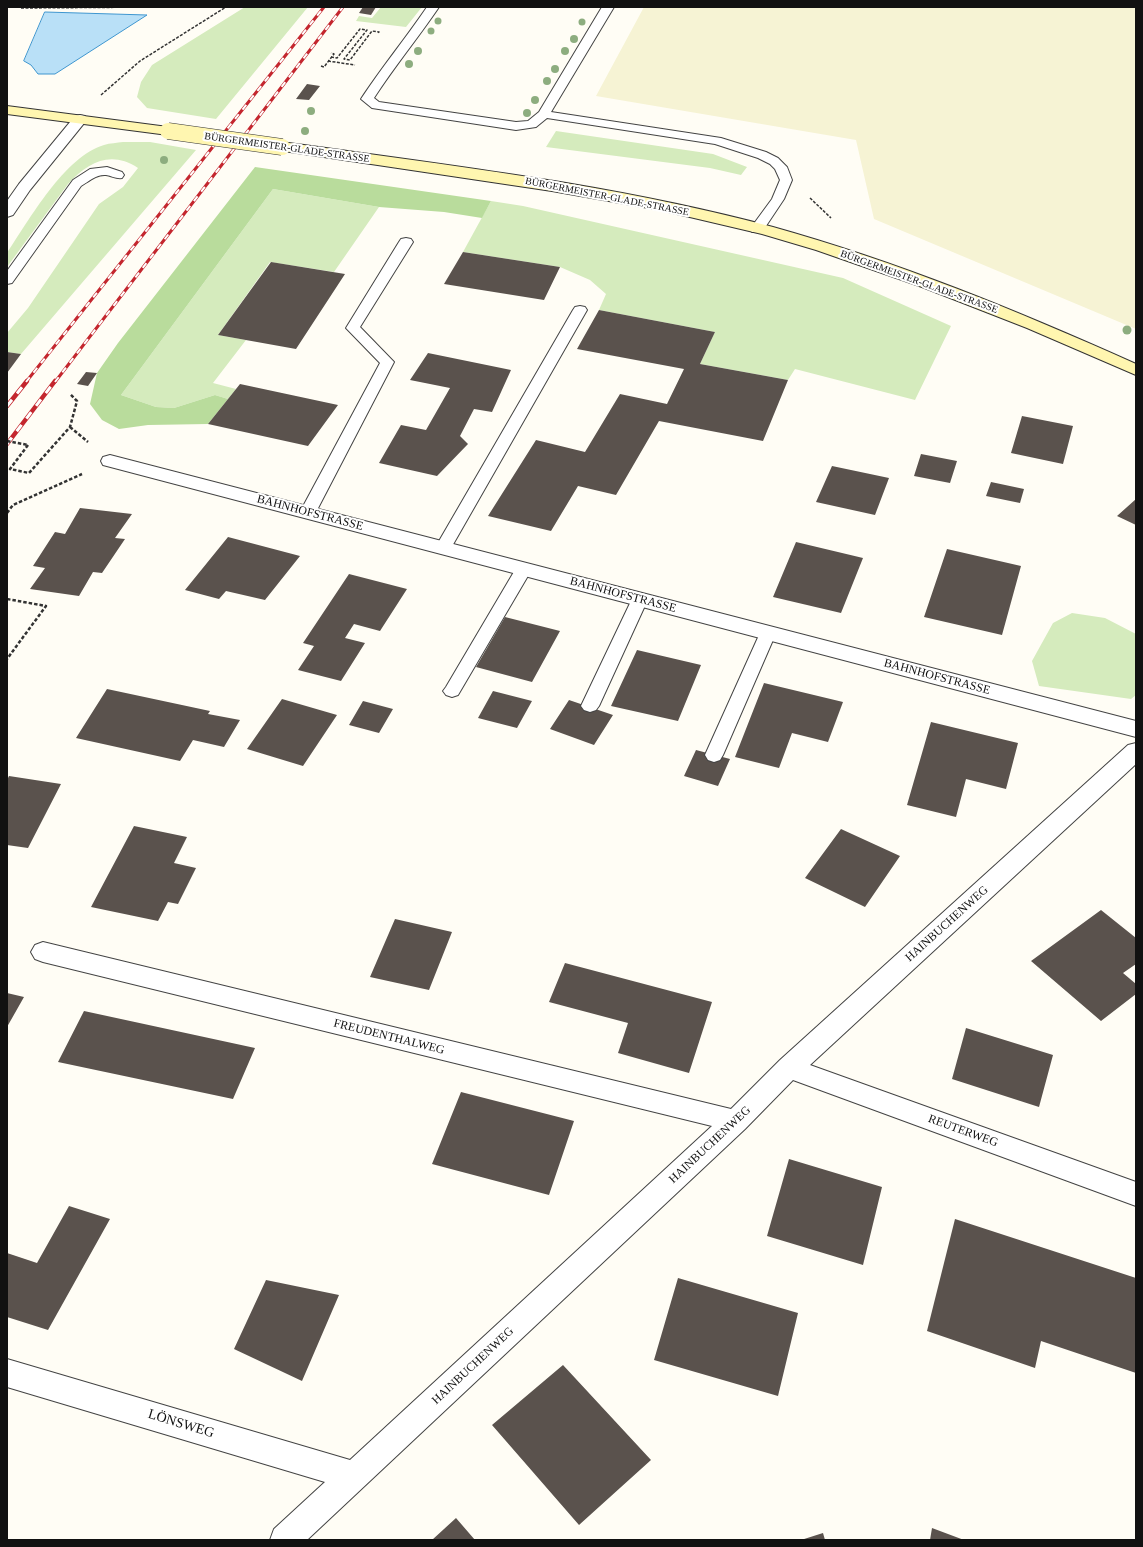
<!DOCTYPE html>
<html>
<head>
<meta charset="utf-8">
<style>
  body { margin:0 }
  #map { position:relative; width:1143px; height:1547px; overflow:hidden; background:#fffdf5; font-family:"Times New Roman",serif }
  canvas { display:block }
  .frame { position:absolute; inset:0; border:8px solid #111; pointer-events:none }
</style>
</head>
<body>
<div id="map">
<canvas width="1143" height="1547"></canvas>
<div class="frame"></div>
</div>
<script>
const g = document.querySelector('canvas').getContext('2d');
g.lineJoin = 'round';
function paint(path, color) {
  g.fillStyle = color;
  g.fill(path, 'evenodd');
}
function strokePath(path, color, width, dash) {
  g.strokeStyle = color;
  g.lineWidth = width;
  g.lineCap = dash ? 'butt' : 'round';
  g.setLineDash(dash || []);
  g.stroke(path);
}
function drawText(font, color, halo, rows, align = 'center') {
  g.font = font + ' "Times New Roman",serif';
  g.lineWidth = 4;
  g.setLineDash([]);
  g.textBaseline = 'middle';
  g.strokeStyle = halo;
  g.fillStyle = color;
  for (const [text, x, y, turn = 0] of rows) {
    g.save();
    g.translate(x, y);
    g.rotate((+turn || 0) * Math.PI / 180);
    g.textAlign = isNaN(turn) ? turn : align;
    if (halo) g.strokeText(text, 0, 0);
    g.fillText(text, 0, 0);
    g.restore();
  }
}
paint(new Path2D(`
  M644,7h492v322l-262,-110 -18,-79 -260,-44z`), '#f6f3d4');
paint(new Path2D(`
  M245,7h63l-92,112 -69,-11 -10,-11 4,-15 11,-17z
  M381,7h41l-16,20 -50,-6 3,-5 13,2z
  M556,131l157,23 34,13 -6,8 -31,-7 -164,-21z
  M123,142h27l46,8 -175,204 -14,-2v-19l21,-25 71,-104 24,-17 15,-19c-27,-18 -50,-6 -70,16l-61,83v-14c22,-33 58,-97 97,-108 6,-2 13,-2 19,-3z
  M273,189l106,18 -45,65 -64,-10 -52,73 28,5 -33,43 23,6 -8,10 -13,-4 -41,13 -18,-1 -35,-12z
  M491,201l32,5 320,72 108,48 -36,74 -120,-31 -7,11 -88,-16 15,-32 -116,-22 7,-16 -16,-14 -30,-13 -97,-15z
  M1072,613l33,5 31,16v61l-5,4 -92,-13 -7,-25 21,-38z`), '#d5ebbd');
paint(new Path2D(`
  M255,167l236,34 -9,17 -38,-6 -65,-5 -106,-18 -152,206 35,12 18,1 41,-13 13,4 -20,25 -60,1 -29,4 -17,-9 -12,-16 7,-31 21,-30z`), '#b9dc9c');
const water = new Path2D(`
  M45,12l102,3 -92,59h-17l-7,-9 -7,-4z`);
paint(water, '#b9e0f7');
strokePath(water, '#3f96cf', 1);
paint(new Path2D(`
  M363,7h13l-5,8 -12,-2z
  M307,84l13,2 -11,14 -13,-1z
  M463,252l97,15 -16,33 -100,-16z
  M271,262l74,12 -49,75 -78,-14z
  M599,310l116,22 -15,32 88,16 -25,61 -104,-20 -43,74 -38,-9 -27,45 -63,-15 48,-76 49,12 35,-58 47,10 17,-35 -107,-20z
  M7,352l14,2 -14,19z
  M428,353l83,17 -19,42 -18,-3 -14,27 8,8 -31,32 -58,-13 22,-38 25,5 24,-42 -40,-8z
  M86,372l11,1 -9,13 -11,-2z
  M240,384l98,21 -30,41 -100,-22z
  M1022,416l51,10 -10,38 -52,-11z
  M921,454l36,7 -7,22 -36,-7z
  M832,466l57,12 -14,37 -59,-13z
  M991,482l33,7 -4,14 -34,-7z
  M1136,499v26l-19,-9z
  M80,508l52,6 -17,24 10,1 -23,34 -9,-1 -14,24 -49,-7 15,-21 -12,-2 22,-34 10,2z
  M228,537l72,19 -35,44 -39,-9 -7,8 -34,-9z
  M796,542l67,16 -22,55 -68,-16z
  M947,549l74,17 -19,69 -78,-18z
  M349,574l58,15 -27,42 -26,-7 -9,14 20,5 -24,38 -43,-11 16,-24 -11,-3z
  M505,617l55,14 -28,51 -56,-15z
  M637,650l64,15 -23,56 -67,-15z
  M764,683l79,19 -15,40 -36,-9 -13,35 -44,-11z
  M107,689l103,22 -2,3 32,6 -16,27 -31,-7 -13,21 -104,-23z
  M493,691l39,10 -15,27 -39,-10z
  M282,699l55,16 -34,51 -56,-17z
  M569,700l44,15 -19,30 -44,-16z
  M363,701l30,8 -14,24 -30,-8z
  M931,722l87,21 -12,46 -40,-10 -10,38 -49,-12z
  M696,750l34,9 -12,27 -34,-10z
  M9,776l52,8 -33,64 -21,-3v-65z
  M134,826l53,11 -13,26 22,5 -18,36 -10,-2 -10,19 -67,-14z
  M841,829l59,27 -35,51 -60,-29z
  M1101,910l35,28v26l-13,9 13,11v10l-35,27 -70,-60z
  M395,919l57,13 -23,58 -59,-13z
  M565,963l147,39 -23,71 -71,-20 10,-30 -79,-21z
  M7,993l17,4 -17,30z
  M84,1011l171,37 -22,51 -175,-37z
  M966,1028l87,27 -14,52 -87,-28z
  M461,1092l113,29 -25,74 -117,-31z
  M789,1159l93,28 -19,78 -96,-29z
  M69,1206l41,13 -62,111 -41,-13v-64l30,10z
  M955,1219l181,59v95l-95,-32 -6,27 -108,-37z
  M678,1278l120,35 -20,83 -124,-36z
  M266,1280l73,15 -37,86 -68,-32z
  M563,1365l88,95 -72,65 -87,-100z
  M456,1518l19,22h-43z
  M932,1528l32,12h-34z
  M823,1533l2,7h-24z`), '#5a524d');
const lane = new Path2D(`
  M427,7h12c-21,31 -45,60 -65,91l5,4 137,20 12,-1 11,-9 63,-105h12l-63,105 170,26 45,14 12,6 9,9 5,13 -8,19 -22,33h-10l-2,-3 22,-30 8,-19 -5,-11 -5,-5 -12,-6 -43,-14 -168,-26 -11,9 -20,3 -144,-22 -11,-9c21,-32 45,-61 66,-92z
  M107,167l15,5 2,3 -2,3c-6,1 -10,-2 -16,-3 -9,-1 -17,6 -25,11l-69,97 -5,1v-13l66,-91 17,-11z
  M406,238l5,1 2,3 -53,85 34,35 -78,150 -2,4 -6,1 -6,-1 -2,-4 80,-149 -34,-35 53,-86 2,-3z
  M580,306l5,1 2,3 -136,238 -2,4 -6,1 -6,-1 -2,-4 138,-238 2,-3z
  M524,564l6,1 2,4 -74,126 -6,2 -6,-2 -3,-4 3,-4 72,-122z
  M640,593l6,2 2,4 -49,107 -3,4 -6,2 -6,-2 -3,-4 51,-107 2,-4z
  M768,627l6,2 2,4 -53,122 -3,5 -6,2 -6,-2 -3,-5 55,-122 2,-4z`);
const street = new Path2D(`
  M80,115l5,1 2,3 -2,3 -55,68 -17,25 -6,2v-16l12,-17 56,-68z
  M110,455l1026,266v16l-1033,-272 -2,-4 2,-4z
  M1136,743v21l-326,301 326,117v24l-343,-126 -48,49 -438,411h-37l4,-11 51,-47 -318,-95v-28l343,101 362,-334 -669,-164 -8,-3 -4,-7 4,-7 8,-3 688,167 49,-49 348,-315z`);
const secondary = new Path2D(`
  M7,106l161,21 5,1 2,3 -2,3 -5,1 -161,-21z
  M282,142c164,23 331,42 491,85 125,35 245,84 363,137v11l-109,-47 -105,-41 -106,-37 -54,-16 -102,-24 -108,-19 -275,-41 -3,-3 3,-3z`);
strokePath(lane, '#444', 2);
strokePath(street, '#444', 2);
strokePath(secondary, '#333', 2);
strokePath(new Path2D(`
  M21,8l145,-1
  M331,57l6,1 23,-29 7,1 -23,29 6,1 22,-29 7,1 -2,1
  M328,61l27,4
  M321,66l3,1 10,-13 -3,-1
  M101,95l39,-34 86,-54
  M810,198l21,20`), '#333', 1.5, [3, 1.5]);
strokePath(new Path2D(`
  M70,427l18,15
  M28,445l-18,24 19,4 41,-46 7,-26 -7,-7
  M7,513l6,-8 69,-31
  M7,599l39,7 -39,53`), '#333', 2.5, [3.5, 2]);
paint(lane, '#fff');
paint(street, '#fff');
paint(secondary, '#fff6b0');
const railFar1 = new Path2D(`
  M26,382l298,-375
  M55,382l288,-375`);
const rail = new Path2D(`
  M7,406l20,-25
  M7,444l48,-63`);
strokePath(railFar1, '#c4262e', 3);
strokePath(rail, '#c4262e', 4.5);
strokePath(railFar1, '#fff', 2, [6]);
strokePath(rail, '#fff', 3, [8]);
const secondaryBridge = new Path2D(`
  M168,131l114,16`);
strokePath(secondaryBridge, '#333', 17, []);
strokePath(new Path2D(`
  M7,441l21,4`), '#333', 2.5, [3.5, 2]);
strokePath(secondaryBridge, '#fff6b0', 16);
g.fillStyle = '#8dad7f';
for (const [x, y, r] of [
  [438,21,3.5],
  [582,22,3.5],
  [431,31,3.5],
  [574,39,4],
  [418,51,4],
  [565,51,4],
  [409,64,4],
  [555,69,4],
  [547,81,4],
  [535,100,4],
  [311,111,4],
  [527,113,4],
  [305,131,4],
  [164,160,4],
  [1127,330,4.5]
]) {
  g.beginPath();
  g.arc(x, y, r, 0, 2 * Math.PI);
  g.fill();
}
drawText('10px', '#111', '#fff', [
  ["BÜRGERMEISTER-GLADE-STRASSE",287,148,8],
  ["BÜRGERMEISTER-GLADE-STRASSE",607,197,11],
  ["BÜRGERMEISTER-GLADE-STRASSE",919,282,20]
]);
drawText('12px', '#111', '#fff', [
  ["BAHNHOFSTRASSE",310,513,15],
  ["BAHNHOFSTRASSE",623,595,15],
  ["BAHNHOFSTRASSE",937,677,15],
  ["HAINBUCHENWEG",947,924,-42],
  ["FREUDENTHALWEG",389,1037,14],
  ["REUTERWEG",963,1131,20],
  ["HAINBUCHENWEG",710,1145,-43],
  ["HAINBUCHENWEG",473,1366,-43]
]);
drawText('14px', '#111', '#fff', [
  ["LÖNSWEG",181,1424,17]
]);
</script>
</body>
</html>
